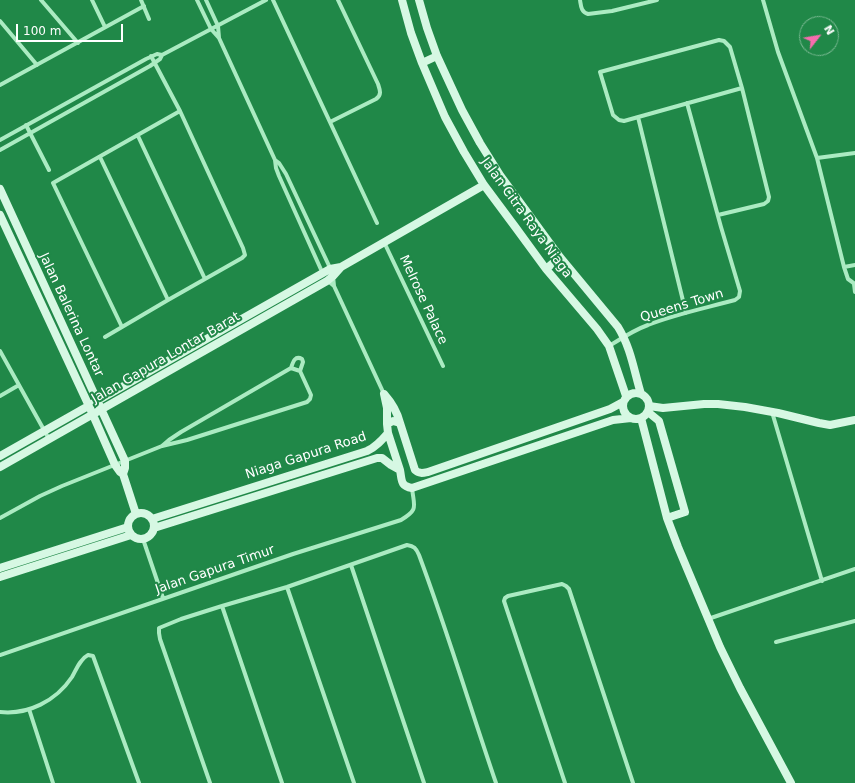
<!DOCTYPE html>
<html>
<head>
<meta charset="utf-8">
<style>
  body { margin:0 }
  #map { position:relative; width:855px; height:783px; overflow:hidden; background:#208848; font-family:"DejaVu Sans",sans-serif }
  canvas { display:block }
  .north { position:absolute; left:799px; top:16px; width:40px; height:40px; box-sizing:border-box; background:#208848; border:1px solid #79b891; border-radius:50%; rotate:59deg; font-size:11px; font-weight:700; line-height:16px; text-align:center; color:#fff }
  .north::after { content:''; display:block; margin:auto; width:14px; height:18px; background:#f86cae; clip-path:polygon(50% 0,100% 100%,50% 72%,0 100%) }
  .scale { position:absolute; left:16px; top:24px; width:107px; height:18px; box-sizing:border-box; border:2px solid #fff; border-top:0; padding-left:5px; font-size:12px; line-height:14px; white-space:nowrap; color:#fff; -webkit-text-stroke:3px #208848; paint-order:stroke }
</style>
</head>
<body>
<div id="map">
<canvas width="855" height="783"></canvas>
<div class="north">N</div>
<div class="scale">100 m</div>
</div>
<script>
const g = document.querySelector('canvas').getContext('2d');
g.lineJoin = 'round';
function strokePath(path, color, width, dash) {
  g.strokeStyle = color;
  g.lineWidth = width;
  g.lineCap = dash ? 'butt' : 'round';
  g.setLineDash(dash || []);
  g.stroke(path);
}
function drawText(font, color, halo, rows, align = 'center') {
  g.font = font + ' "DejaVu Sans",sans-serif';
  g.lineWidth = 4;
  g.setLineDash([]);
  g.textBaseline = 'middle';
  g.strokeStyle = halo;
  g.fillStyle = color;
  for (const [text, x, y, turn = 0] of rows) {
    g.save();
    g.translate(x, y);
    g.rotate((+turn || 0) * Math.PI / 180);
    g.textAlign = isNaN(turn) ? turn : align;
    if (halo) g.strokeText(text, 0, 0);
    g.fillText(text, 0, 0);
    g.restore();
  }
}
strokePath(new Path2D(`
  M41,0l37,43
  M92,0l13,27
  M141,0l8,19
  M197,0l14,29 8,9 -1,-12 -12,-26
  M273,0l104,223
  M580,0c1,6 1,12 8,14l24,-3 45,-11
  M763,0l15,52 39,106 27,109 4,12 7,5
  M0,21l37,44
  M219,38l56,122 1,8 3,8 44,98
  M0,85l144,-79
  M638,117l48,196
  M330,122l46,-23c6,-4 4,-9 2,-15l-40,-84
  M26,125l23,45
  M138,136l67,143
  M0,140l146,-81 11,-5 5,1
  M0,150l150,-84 10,-7 2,-4 104,-55
  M100,157l68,143
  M817,158l38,-5
  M275,160l4,3 7,11 45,96
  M718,215l46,-11 4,-3 1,-4 -27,-109 -12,-41 -6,-6 -5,-1 -119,32 13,43 6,5 5,1 118,-33
  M384,242l59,124
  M844,267l11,-2
  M333,276l1,10 50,108
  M327,280l7,6
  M854,284l1,8
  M122,327l-69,-144 127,-72
  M105,337l63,-37 74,-42 3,-3 -2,-7 -63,-137 -29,-55
  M609,346c13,-8 25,-16 39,-21 28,-11 58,-17 87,-25l4,-3 1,-6 -19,-64 -34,-124
  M0,351l49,88
  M291,368c2,-6 4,-13 11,-9l1,3 -3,9
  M0,396l19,-11
  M772,412l50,169
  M0,518l40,-22 22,-10 100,-40 25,-6 120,-38 3,-3 1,-4 -11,-24 -9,-3 -110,64 -12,8 -7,6
  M143,539l20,59
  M351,565l73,218
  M287,587l67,196
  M222,606l60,177
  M708,619l147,-50
  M776,642l79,-21
  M0,655l293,-101 108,-34c18,-11 13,-13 11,-32
  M29,709l24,74
  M0,712c28,3 56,-11 72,-35 4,-7 8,-18 16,-22l5,1 46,127
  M210,783l-50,-144 -1,-6v-5l22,-9 41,-13 65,-19 120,-42c7,1 9,3 12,10 28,75 51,152 77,228
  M565,783l-61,-182 1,-3 3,-2 54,-12 4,2 3,3 64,194`), '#abebc2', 4);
strokePath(new Path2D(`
  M402,0l9,33 11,30 23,54 19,35 20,33 32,43 30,41 51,60 12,17 17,50
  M419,0l8,28 10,28 25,54 18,33 20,32 60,82 58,70c13,21 16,44 23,67
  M422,63l15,-7
  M0,189l125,272v7l-2,6 13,40
  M0,215l89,191 26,59 5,7 3,2
  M546,269l14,-12
  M623 406a13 13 0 1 1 26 0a13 13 0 1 1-26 0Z
  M649,406l14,2 41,-4h14l27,3 33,6 41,10 11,2 25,-5
  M648,412l11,9 26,91 -18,6
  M641,418l26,100 11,29 42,100 20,41 51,95
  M387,424v-16l-3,-14c8,9 13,17 16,29
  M388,433l12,37
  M0,456l330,-187 11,-2
  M0,467l327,-186 6,-5 8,-9 143,-82
  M128 526a13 13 0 1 1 26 0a13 13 0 1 1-26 0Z
  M152,519l215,-68c9,-4 15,-11 21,-18l-1,-9 6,-3 7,2 15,47c4,4 8,3 13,2l182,-63 13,-7
  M154,528l223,-70h5l9,7 9,5c2,10 0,16 12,18l201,-68 18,-2
  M0,568l128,-41
  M0,577l131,-42`), '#d6f8e3', 8);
drawText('13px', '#fff', '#208848', [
  ["Jalan Citra Raya Niaga",526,218,54],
  ["Melrose Palace",423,300,65],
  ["Queens Town",682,306,-17],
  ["Jalan Balerina Lontar",71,315,65],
  ["Jalan Gapura Lontar Barat",166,358,-30],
  ["Niaga Gapura Road",306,456,-18],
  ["Jalan Gapura Timur",215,570,-19]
]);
</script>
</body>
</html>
